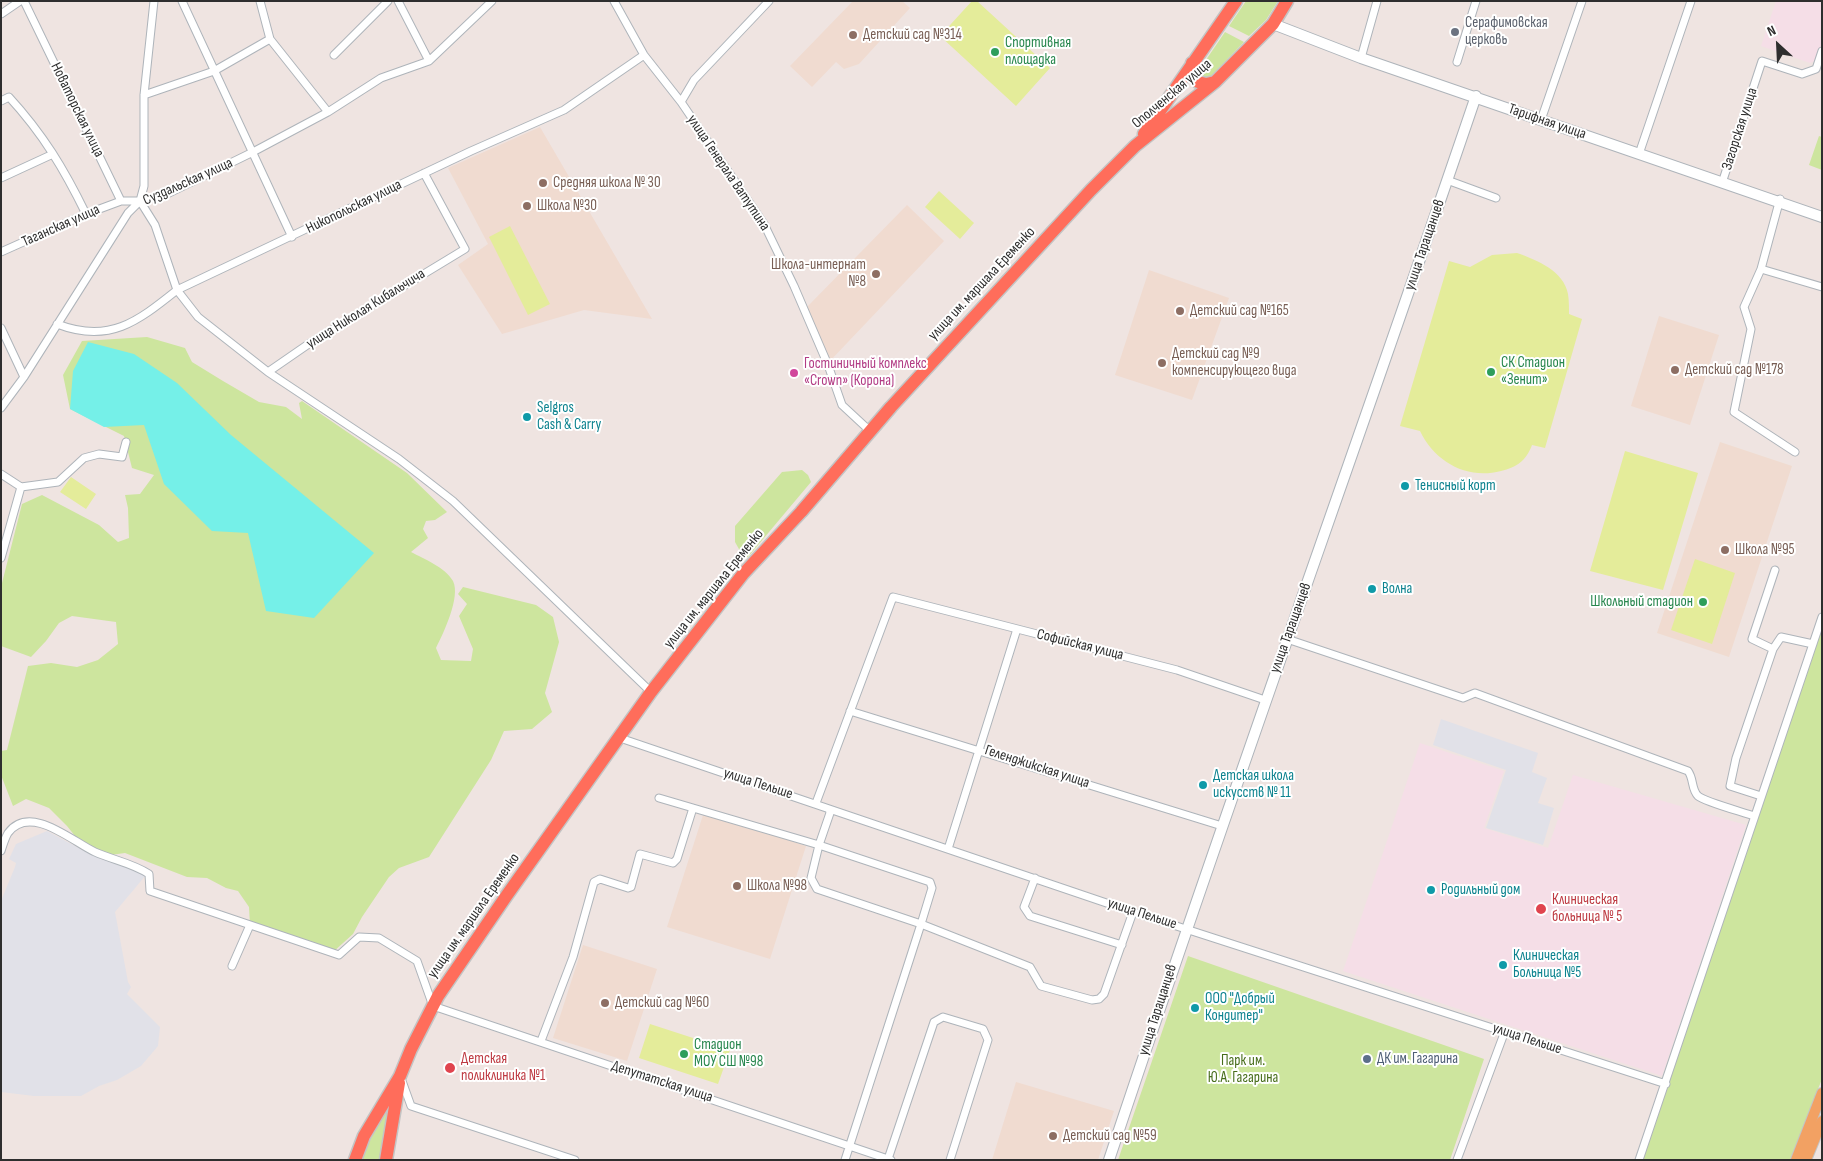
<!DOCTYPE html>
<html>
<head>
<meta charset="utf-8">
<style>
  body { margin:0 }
  #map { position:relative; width:1823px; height:1161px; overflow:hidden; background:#efe4e1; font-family:"Sofia Sans Condensed",sans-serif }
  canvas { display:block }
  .frame { position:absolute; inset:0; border:2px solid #2e2e2e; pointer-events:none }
  .north { position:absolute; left:1753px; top:20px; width:50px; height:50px; -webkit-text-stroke:4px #fff; paint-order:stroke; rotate:335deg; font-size:14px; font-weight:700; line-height:20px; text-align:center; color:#2e2e2e }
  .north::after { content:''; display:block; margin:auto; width:18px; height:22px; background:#2e2e2e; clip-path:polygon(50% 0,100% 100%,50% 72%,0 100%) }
</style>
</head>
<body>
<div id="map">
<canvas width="1823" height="1161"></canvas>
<div class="frame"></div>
<div class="north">N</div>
</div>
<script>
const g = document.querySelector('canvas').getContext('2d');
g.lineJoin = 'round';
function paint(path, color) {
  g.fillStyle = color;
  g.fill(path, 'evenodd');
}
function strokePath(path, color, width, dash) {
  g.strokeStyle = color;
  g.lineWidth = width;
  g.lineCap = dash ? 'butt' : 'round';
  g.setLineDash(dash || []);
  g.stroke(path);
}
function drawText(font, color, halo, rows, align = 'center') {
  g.font = font + ' "Sofia Sans Condensed",sans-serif';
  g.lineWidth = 4;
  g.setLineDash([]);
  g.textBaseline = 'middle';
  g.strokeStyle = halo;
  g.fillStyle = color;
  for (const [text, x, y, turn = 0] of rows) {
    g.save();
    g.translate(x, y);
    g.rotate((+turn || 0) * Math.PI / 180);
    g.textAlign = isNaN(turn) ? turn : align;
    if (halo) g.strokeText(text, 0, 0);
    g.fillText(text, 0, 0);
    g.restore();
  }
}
paint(new Path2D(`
  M1441,719l97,34 -6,19 15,6 -9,25 16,5 -11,37 -57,-17 20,-58 -73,-25z
  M47,831l41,22 34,10 14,8 2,-2 8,6 -31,37 13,70 3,5 -4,7 33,33 -2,19 -17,20 -24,14 -18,6 -18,10h-47l-33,-4v-191l14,-34 1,-4 -7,-4 7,-15z`), '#e1e1e8');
paint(new Path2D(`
  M853,1h49l8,7 -51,56 -15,5 -8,-7 -24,25 -22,-21z
  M540,127l112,192 -68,-9 -82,24 -44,-69 30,-21 -40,-76z
  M907,205l37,36 -115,121 -23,-54z
  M1149,270l80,28 -37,102 -77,-25z
  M1659,316l60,19 -29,90 -59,-19z
  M1720,442l72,24 -63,191 -72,-24z
  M704,812l102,34 -36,113 -103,-32z
  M583,945l74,24 -30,92 -74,-23z
  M1016,1082l98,29 -16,49h-106z`), '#f0dbd0');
paint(new Path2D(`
  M1776,1h46v57l-12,5 -49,-17z
  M1420,743l84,28 -20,57 64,20 25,-73 173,50 -84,251 -319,-105z`), '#f5dee7');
paint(new Path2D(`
  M1246,1h32l-12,19 -17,16 -20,-10z
  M1225,32l19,10 -36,37h-4l-7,-6z
  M1819,136l3,1v33l-13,-5z
  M147,337l38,11 7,14 31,19 36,21 27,5 16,12 -3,-16 3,-2 105,72 40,39 -12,8 -9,1 -3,8 5,9 -17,14c13,7 34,15 42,29 8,16 -10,53 -17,67l5,12 30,1 2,-12 -14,-33 8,-12 -9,-10 5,-7 73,18 17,12 6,25 -14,51 7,19 -20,17 -28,2 -13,29 -62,97 -30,11 -10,9 -27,40 -9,17 -21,19 -82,-28 -1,-18 -11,-16 -12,-3 -19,-10 -20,-1 -62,-24 -22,3 -20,-10 -16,-20 -18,-18 -23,-9 -13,7 -12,-31v-24l6,-1 21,-84 23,-3 26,4 21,-7 20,-16 -2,-22 -44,-6 -13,7 -13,18 -15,16 -30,-11v-59l21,-83 20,-9 57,30 19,17 11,-4 -1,-30 -3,-13 15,-1 14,-19 -22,-7 -8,-32 -54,-27 -7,-34 19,-34z
  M802,470l6,5 3,7 -63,75 -4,1 -9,-16v-16l47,-54z
  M1822,628v451l-32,81h-148z
  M1188,956l296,103 -34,101h-332z
  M389,1106l-10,54h-18l23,-50z`), '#cde59e');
paint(new Path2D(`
  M972,1h5l73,67 -34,38 -76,-70z
  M939,191l35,32 -14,16 -35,-32z
  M510,226l40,78 -22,11 -39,-78z
  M1517,253c20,7 47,18 51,41 1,6 1,14 1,20l13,5 -37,129 -13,-3c-6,16 -15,22 -31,26 -34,9 -66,-9 -81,-40l-20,-5 49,-165 21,6 22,-12z
  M1625,451l73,22 -35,117 -73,-19z
  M71,477l25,17 -10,15 -26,-17z
  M1695,559l40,14 -23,71 -41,-14z
  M650,1024l80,26 -12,34 -79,-26z`), '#e4ec9a');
paint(new Path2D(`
  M88,342l46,12 43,29 54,52 143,118 -60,65 -48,-7 -18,-78 -36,-2 -48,-47 -20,-59 -40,2 -34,-18 3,-38z`), '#75f0e8');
const street = new Path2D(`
  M24,1l97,200h19
  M182,1l110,236
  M260,1l10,38 58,73
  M398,1l31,60
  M614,1l30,54 37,47 83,122 30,62 34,79 14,40 28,26
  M1,14l19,-13
  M334,55l54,-54
  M1361,58l16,-57
  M1457,62l19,-61
  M144,95l70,-24 56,-32
  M1,101l8,-4c34,37 55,72 77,117
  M681,102l13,-22 75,-79
  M1541,120l41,-119
  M1639,154l52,-153
  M1,178l52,-24
  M1447,180l49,18
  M1722,183l40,-122 40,13 14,-5 6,-18
  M1780,199l-19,70 61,18
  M140,201l15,24 22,65 21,27 70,55 131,87 54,42 198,191
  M140,201l4,-15v-91l10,-94
  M1,252l85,-38 35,-13
  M1761,269l-17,38 7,22 -17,83 61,40
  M57,324c52,20 80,-2 120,-34l294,-139 93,-41 80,-55
  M1,328l23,49
  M268,372l42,-29 155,-94 -41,-76
  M1,408l23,-31 104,-164 12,-12 27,-7 84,-41 77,-41 53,-34 48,-17 63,-60
  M1,474l20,13 37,-5 26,-24 15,-4 23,3 4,-15
  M1,558l20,-71
  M1287,639l176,59 12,-5 213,78c6,8 3,18 10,25 7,6 45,16 56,20
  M1773,649l-21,-10 23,-69
  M850,711l372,115
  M620,738l513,174 533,172
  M1761,796l-31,-10 6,-28 37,-109 8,-12 32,7
  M659,798l160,47 11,-32 -1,-4
  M816,803l77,-206 284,73 88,30
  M819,845l111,37 2,6 -11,36 -104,-35 -6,-11z
  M948,849l69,-220
  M1,851c2,-6 4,-13 7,-18 22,-30 65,9 87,19 18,8 37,11 54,22l1,17 189,64 20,-18 20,1 38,23 16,45 458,154
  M1035,878l-11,29 6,9 92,29
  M232,966l18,-41
  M541,1041l32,-84 21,-75 6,-3 28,9 3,-1 9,-33 33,9 4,-4 16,-51
  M402,1081l9,25 164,54
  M888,1159l46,-137 9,-5 40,12 5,11 -38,120
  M845,1160l76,-236 109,43 11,19 51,14 7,-1 5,-5 29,-82
  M1457,1160l48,-129
  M1639,1160l183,-543`);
const secondary = new Path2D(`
  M1273,24l88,34 461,159
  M1109,1160c118,-356 246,-708 367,-1064`);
const primary = new Path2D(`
  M1796,1160l26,-67
  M1806,1160l16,-39`);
const highway = new Path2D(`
  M1192,63l-2,8 8,11 8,2 9,-2
  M1144,134l92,-133
  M355,1160l9,-24 36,-60 11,-27 27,-53 69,-101 144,-203 92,-118 58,-62 90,-105 200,-217 44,-44 80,-64 58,-58 14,-23
  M386,1160l13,-77`);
strokePath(street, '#aeb4ba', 9);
strokePath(secondary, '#aeb4ba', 12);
strokePath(primary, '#c4c4c4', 12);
strokePath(highway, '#c4c4c4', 15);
strokePath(street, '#fff', 7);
strokePath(secondary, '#fff', 10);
strokePath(primary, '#f2a163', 10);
strokePath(highway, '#ff6d5b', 12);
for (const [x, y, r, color] of [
  [1455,32,5,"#6b7280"],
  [853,35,5,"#8d6e63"],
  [995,52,5,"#2e9e5b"],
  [543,183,5,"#8d6e63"],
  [527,206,5,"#8d6e63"],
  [876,274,5,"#8d6e63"],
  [1180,311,5,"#8d6e63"],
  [1162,363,5,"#8d6e63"],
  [1675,370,5,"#8d6e63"],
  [1491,372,5,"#2e9e5b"],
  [794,373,5,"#d1479c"],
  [527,417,5,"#0f9aa8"],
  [1405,486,5,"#0f9aa8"],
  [1725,550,5,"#8d6e63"],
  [1372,589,5,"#0f9aa8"],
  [1703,602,5,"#2e9e5b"],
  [1203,785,5,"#0f9aa8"],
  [737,886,5,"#8d6e63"],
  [1431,890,5,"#0f9aa8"],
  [1541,909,6,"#e0444e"],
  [1503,965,5,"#0f9aa8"],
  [605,1003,5,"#8d6e63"],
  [1195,1008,5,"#0f9aa8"],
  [684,1054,5,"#2e9e5b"],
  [1367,1059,5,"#5c6f8a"],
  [450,1068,6,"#e0444e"],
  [1053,1136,5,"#8d6e63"]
]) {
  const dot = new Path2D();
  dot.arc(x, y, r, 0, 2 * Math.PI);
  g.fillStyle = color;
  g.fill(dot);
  strokePath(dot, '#fff', 2);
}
drawText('15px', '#5b616d', '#fff', [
  ["Серафимовская",1465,23],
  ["церковь",1465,40]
], 'left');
drawText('15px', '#785e54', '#fff', [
  ["Детский сад №314",863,35],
  ["Средняя школа № 30",553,183],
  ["Школа №30",537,206],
  ["Школа-интернат",866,265,"right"],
  ["№8",866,282,"right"],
  ["Детский сад №165",1190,311],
  ["Детский сад №9",1172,354],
  ["компенсирующего вида",1172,371],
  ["Детский сад №178",1685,370],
  ["Школа №95",1735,550],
  ["Школа №98",747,886],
  ["Детский сад №60",615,1003],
  ["Детский сад №59",1063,1136]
], 'left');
drawText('15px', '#27864d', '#fff', [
  ["Спортивная",1005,43],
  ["площадка",1005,60],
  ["СК Стадион",1501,363],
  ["«Зенит»",1501,380],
  ["Школьный стадион",1693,602,"right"],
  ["Стадион",694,1045],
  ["МОУ СШ №98",694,1062]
], 'left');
drawText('15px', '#2e2e2e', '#fff', [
  ["Ополченская улица",1172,94,-40],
  ["Новаторская улица",77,110,64],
  ["Тарифная улица",1547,122,19],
  ["Загорская улица",1740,129,-72],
  ["улица Генерала Ватутина",728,173,56],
  ["Суздальская улица",188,182,-24],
  ["Никопольская улица",354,207,-26],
  ["Таганская улица",61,226,-24],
  ["улица Таращанцев",1425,245,-71],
  ["улица им. маршала Еременко",982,284,-47],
  ["улица Николая Кибальчича",366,309,-32],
  ["улица им. маршала Еременко",714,589,-51],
  ["улица Таращанцев",1291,628,-70],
  ["Софийская улица",1080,645,14],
  ["Геленджикская улица",1037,767,18],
  ["улица Пельше",758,784,18],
  ["улица Пельше",1142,914,18],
  ["улица им. маршала Еременко",474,916,-55],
  ["улица Таращанцев",1158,1010,-72],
  ["улица Пельше",1527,1039,18],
  ["Депутатская улица",662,1082,18]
]);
drawText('15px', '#b23c85', '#fff', [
  ["Гостиничный комплекс",804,364],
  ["«Crown» (Корона)",804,381]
], 'left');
drawText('15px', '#0d838f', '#fff', [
  ["Selgros",537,408],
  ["Cash & Carry",537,425],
  ["Тенисный корт",1415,486],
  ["Волна",1382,589],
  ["Детская школа",1213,776],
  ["искусств № 11",1213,793],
  ["Родильный дом",1441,890],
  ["Клиническая",1513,956],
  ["Больница №5",1513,973],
  ["ООО \"Добрый",1205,999],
  ["Кондитер\"",1205,1016]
], 'left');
drawText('15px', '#be3a42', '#fff', [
  ["Клиническая",1552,900],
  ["больница № 5",1552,917],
  ["Детская",461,1059],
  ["поликлиника №1",461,1076]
], 'left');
drawText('15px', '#4e5e75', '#fff', [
  ["ДК им. Гагарина",1377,1059]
], 'left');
drawText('15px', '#476d1b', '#fff', [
  ["Парк им.",1243,1061],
  ["Ю.А. Гагарина",1243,1078]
]);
</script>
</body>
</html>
